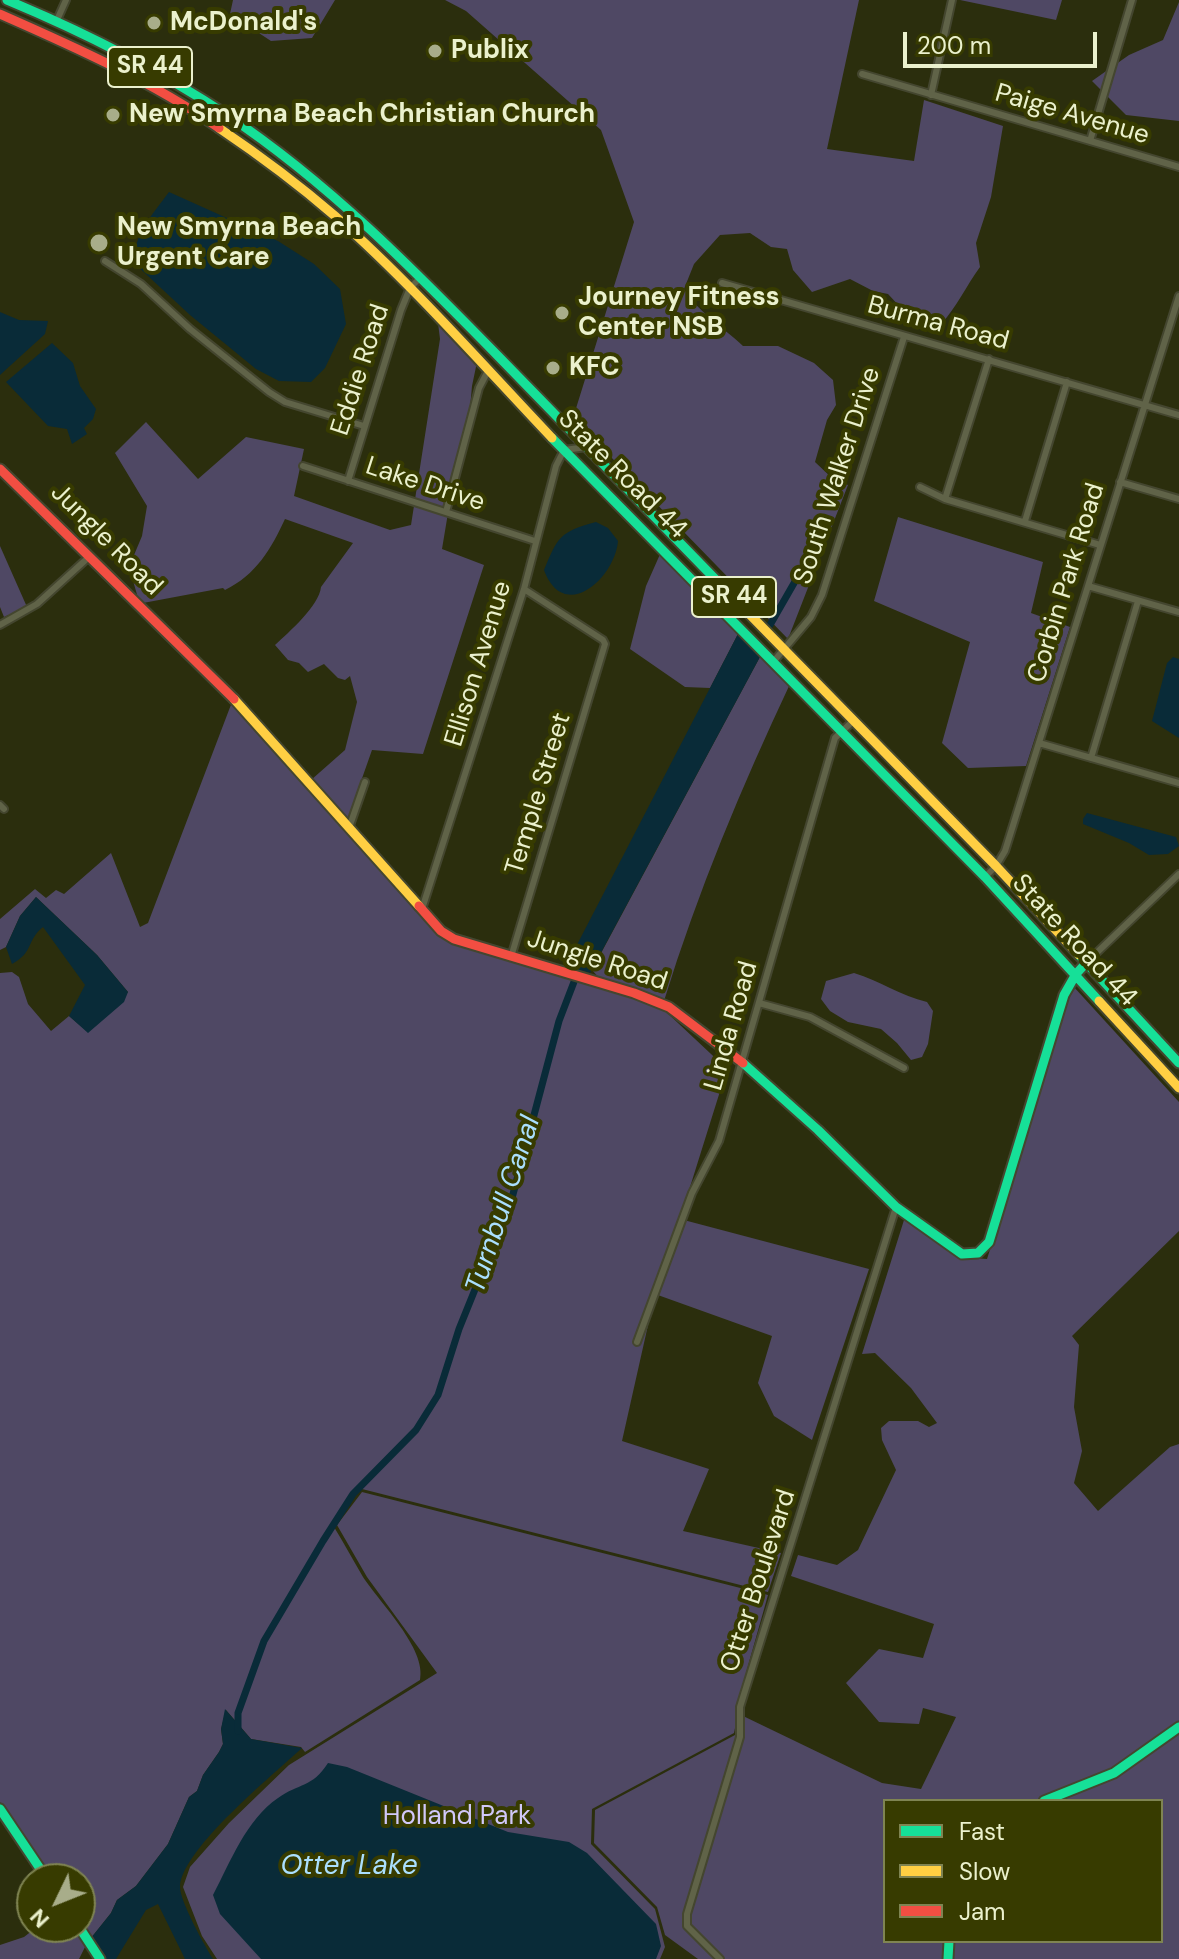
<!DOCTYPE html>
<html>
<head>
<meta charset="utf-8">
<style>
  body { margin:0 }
  #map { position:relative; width:1179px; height:1959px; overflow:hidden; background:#2b2e0d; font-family:"DM Sans",sans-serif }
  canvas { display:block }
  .legend { position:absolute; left:883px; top:1799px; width:280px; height:144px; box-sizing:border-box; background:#373b00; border:2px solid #7f8452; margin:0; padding:10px 14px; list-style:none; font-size:24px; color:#ebf1cd }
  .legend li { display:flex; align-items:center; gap:16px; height:40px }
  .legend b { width:40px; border:2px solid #7f8452 }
  .north { position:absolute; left:16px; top:1863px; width:80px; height:80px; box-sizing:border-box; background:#373b00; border:2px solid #7f8452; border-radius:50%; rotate:227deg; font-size:22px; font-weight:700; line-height:32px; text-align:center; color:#ebf1cd }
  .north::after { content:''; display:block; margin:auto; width:28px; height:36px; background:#a8ad8a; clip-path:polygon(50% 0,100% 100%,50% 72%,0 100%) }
  .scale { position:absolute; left:903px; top:32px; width:194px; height:36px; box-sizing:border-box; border:4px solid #ebf1cd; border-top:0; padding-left:10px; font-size:24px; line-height:28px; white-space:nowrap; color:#ebf1cd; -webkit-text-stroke:6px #373b00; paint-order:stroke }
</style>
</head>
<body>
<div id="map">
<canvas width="1179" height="1959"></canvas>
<ul class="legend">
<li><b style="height:10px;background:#16e098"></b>Fast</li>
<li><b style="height:10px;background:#ffcf43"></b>Slow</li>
<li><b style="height:10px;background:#f24e42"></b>Jam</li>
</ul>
<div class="north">N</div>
<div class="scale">200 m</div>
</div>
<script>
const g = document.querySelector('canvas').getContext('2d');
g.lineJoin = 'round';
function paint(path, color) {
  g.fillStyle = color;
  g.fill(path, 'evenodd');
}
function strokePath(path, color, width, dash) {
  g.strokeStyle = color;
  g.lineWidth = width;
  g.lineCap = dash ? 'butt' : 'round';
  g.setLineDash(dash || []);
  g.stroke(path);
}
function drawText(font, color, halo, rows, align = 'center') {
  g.font = font + ' "DM Sans",sans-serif';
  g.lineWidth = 8;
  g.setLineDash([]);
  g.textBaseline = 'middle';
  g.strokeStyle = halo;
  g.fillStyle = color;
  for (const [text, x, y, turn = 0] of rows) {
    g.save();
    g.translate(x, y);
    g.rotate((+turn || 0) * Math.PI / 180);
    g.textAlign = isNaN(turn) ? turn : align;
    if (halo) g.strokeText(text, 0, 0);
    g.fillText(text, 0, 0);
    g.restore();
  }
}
paint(new Path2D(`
  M233,0h102l-23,38 -41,3 -41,-27z
  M445,0h414l-32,149 87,12 10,-61 79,26 -12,71 -15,46 4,24c-14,19 -23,40 -39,57h-13l-26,-15 -14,-15 -15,-3 -23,-12 -38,13 -19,-22 -6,-21 -16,-2 -21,-14 -30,2 -26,29 -10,25c16,25 38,37 59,57h35l36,17 19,17 3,25 -9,15 -12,42 18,17 15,6 -60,154 -215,-221 61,-196 -33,-92 -135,-119z
  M960,0h102l-6,20z
  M1179,2v119l-53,-6 -34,-34 37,-26 34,-15z
  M438,323l39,39 -5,24 -6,67 -15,42 -9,54 42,16 -61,189 -51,-4 -25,71 -36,-41 34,-30 12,-48 -7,-26 -5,4 -7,-2 -14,-14 -16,8 -9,-9 -11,-3 -13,-15c14,-13 44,-39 46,-58l32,-44 -68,-24c-14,30 -29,56 -60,71l-2,-2 -80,15 -5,-5 -9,-31 13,-31 5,-30 -32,-53 31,-31 52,57 48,-42 58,12 -10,47 96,34 21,-5 29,-186z
  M898,517l145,45 -12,51 39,14 -44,139 -58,2 -26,-25 28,-101 -96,-41z
  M0,546l27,61 -23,10 -4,-10z
  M661,552l78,80 -29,56 -25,-1 -55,-38 16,-63z
  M761,655l29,29c-49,104 -92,207 -126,317l-64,-22 -8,-9z
  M232,702l206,232 14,9 181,53 29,12 65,61 -47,150 189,50 -57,171 -38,-24 -16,-33 14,-47 -117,-42 -33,147 87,28 -26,62 98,22 -13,39 -406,-103 -14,14 -14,24c10,16 19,33 29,50 17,26 64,72 57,103l-115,72 -4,-5 -50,-8 -25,-29 -5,19 2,15 -4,8 -16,23 -6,16 -8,6 -21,47 -32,42 -19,14 -6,13 -20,25 -11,-16v-43h-29l-51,-77v-829l12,-1 7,5 9,27 23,27 18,-15 19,16 40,-40 -31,-37 -61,-58 -16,19 -14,31 -6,3v-31l35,-30 11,9 10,-8 8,4 47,-41 29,74 8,-4z
  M854,973c26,8 47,23 73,29l6,9 -5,33 -6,13 -11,3 -14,-17 -16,-14 -33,-7 -18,-11 -9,-12 5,-18z
  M1073,986l106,116v129l-107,105 7,9 -5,62 8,44 -8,32 24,28 72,-64 9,-3v279l-66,47 -76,31h-152v140h60v18h-247l-33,-24 -8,-28 -63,-64 1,-33 140,-75 6,-20 141,68 39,6 35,-72 -33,-9 -4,16 -40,-2 -33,-39 33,-34 44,9 11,-34 -143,-48 7,-21 39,10 21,-15 38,-80 -14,-30 -1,-12 8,-7h29l11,6 8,-4 -26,-35 -36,-35 -13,1 42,-134 3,-1 53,38 27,2z
  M362,1492l406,103 -22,78 -12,60 -142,76 -1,35 64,65 10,38 -5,12h-443l-15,-23 -19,-49 7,-20 39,-44 60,-58 148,-92 -70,-96 -30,-52z
  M1179,1731v228h-227v-18h209v-140h-109l64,-25z
  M37,1927h37l12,18 -7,14h-79v-14l24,-8z`), '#4f4864');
paint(new Path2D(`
  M169,192l109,49 36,23 26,25 6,35 -21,44 -14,14 -32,-1 -23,-12 -66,-54 -56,-52c-1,-28 19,-49 35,-71z
  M0,312l19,8 29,1 -3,13 -45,41z
  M52,343l21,20 7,23 16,23 -3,10 -9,9 3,6 -15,10 -5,-15 -19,-3 -42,-44z
  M596,522l12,6 10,13c-3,37 -54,83 -74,29 14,-33 15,-38 52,-48z
  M739,632l22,23 -171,318 -24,-7z
  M1173,657l6,2v79l-27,-17 15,-58z
  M1087,813l89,24 3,9 -11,8 -19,1 -20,-12 -46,-19v-5z
  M36,897l61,58 31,37 -4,10 -36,31 -19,-17 16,-31 -42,-58c-17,14 -9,25 -31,37l-6,-17 14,-31z
  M225,1709l26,30 51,9c-29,27 -119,100 -122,138 -1,14 25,60 33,73h-28l-27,-55 -12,6 -30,49h-11l-14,-21 20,-25 6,-13 19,-14 32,-42 21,-47 8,-6 6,-16 16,-23 4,-8 -2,-15z
  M328,1763l19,4 161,65 61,10 18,11 69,71 5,22 -5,13h-395l-41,-45 -7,-19c18,-34 33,-75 65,-97 21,-15 34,-10 50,-35z`), '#092b38');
strokePath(new Path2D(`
  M770,625l35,-61 9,-26
  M238,1731v-18l26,-72 59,-100 30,-47 63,-64 22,-35 21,-66 53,-131 47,-177 23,-60`), '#092b38', 7);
const street = new Path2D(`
  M57,20l9,-20
  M862,74l317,93
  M931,95l21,-95
  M1090,141l42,-141
  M105,261l36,23 49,45 79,63 16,10 79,24
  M722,283l457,132
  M303,466l232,75
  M348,481l53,-171 9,-22 11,-11
  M1120,482l59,17
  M920,487l25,12 155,46
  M945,499l44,-140
  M446,512l33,-124 10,-19
  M1025,521l42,-139
  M1088,586l91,26
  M0,625l37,-21 53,-48
  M774,661l37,-44 11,-22 82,-258
  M1039,743l140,40
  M1091,758l47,-157
  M0,805l4,4
  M349,828l16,-46
  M985,877l11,-11 9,-15 174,-555
  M422,909l102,-320 32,-123 8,-16 23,-3
  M511,957l94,-313 -2,-4 -79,-51
  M1087,962l92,-88
  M759,1003l51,14 94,51
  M637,1342l55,-149 27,-52 116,-403 19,-18
  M720,1959l-33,-33v-12l53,-177v-30l156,-500`);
const fast = new Path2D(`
  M7,0c77,32 150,69 220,115 102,68 187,155 272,242 73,75 147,150 220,226
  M552,438l433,439 114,124
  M1079,955l100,108
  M743,1063l75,67 78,77 66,47 16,-1 11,-11 75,-247 12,-21 11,-12
  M1044,1801l70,-28 65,-46
  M0,1809l47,70
  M79,1927l21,32
  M948,1959l1,-18`);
const slow = new Path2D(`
  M219,128c40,27 79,56 116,88 77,68 146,147 217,222
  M719,583l277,283 83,89
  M234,699l185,207
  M1099,1001l80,87`);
const jam = new Path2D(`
  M0,14c75,33 151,67 219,114
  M0,469l234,230
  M419,906l22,25 13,8 180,54 35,14 74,56`);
strokePath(street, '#44462f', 10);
strokePath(fast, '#44462f', 13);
strokePath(slow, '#44462f', 13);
strokePath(jam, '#44462f', 13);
strokePath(street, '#606348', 6);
strokePath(fast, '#16e098', 9);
strokePath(slow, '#ffcf43', 9);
strokePath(jam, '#f24e42', 9);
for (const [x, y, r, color] of [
  [154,23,8,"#a8ad8a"],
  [435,51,8,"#a8ad8a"],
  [113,115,8,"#a8ad8a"],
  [99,243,10,"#a8ad8a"],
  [562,313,8,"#a8ad8a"],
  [553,368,8,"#a8ad8a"]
]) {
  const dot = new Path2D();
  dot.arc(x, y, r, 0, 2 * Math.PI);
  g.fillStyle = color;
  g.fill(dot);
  strokePath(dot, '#373b00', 3);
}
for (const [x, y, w] of [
  [150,67,84],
  [734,597,84]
]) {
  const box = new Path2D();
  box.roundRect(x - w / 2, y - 20, w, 40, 6);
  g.fillStyle = '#373b00';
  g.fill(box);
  strokePath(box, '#ebf1cd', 2);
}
drawText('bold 24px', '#ebf1cd', null, [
  ["SR 44",150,67],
  ["SR 44",734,597]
]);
drawText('bold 26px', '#ebf1cd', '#373b00', [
  ["McDonald's",170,23],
  ["Publix",451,51],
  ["New Smyrna Beach Christian Church",129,115],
  ["New Smyrna Beach",117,228],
  ["Urgent Care",117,258],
  ["Journey Fitness",578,298],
  ["Center NSB",578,328],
  ["KFC",569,368]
], 'left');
drawText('26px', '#ebf1cd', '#373b00', [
  ["Paige Avenue",1072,115,16],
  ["Burma Road",938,324,15],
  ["Eddie Road",361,370,-72],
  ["State Road 44",622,475,45],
  ["South Walker Drive",838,476,-72],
  ["Lake Drive",425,485,18],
  ["Jungle Road",106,540,45],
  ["Corbin Park Road",1067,583,-73],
  ["Ellison Avenue",479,664,-73],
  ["Temple Street",539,794,-73],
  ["State Road 44",1074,941,47],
  ["Jungle Road",597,961,18],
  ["Linda Road",732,1026,-74],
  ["Otter Boulevard",759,1581,-72]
]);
drawText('26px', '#d1c8f9', '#373b00', [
  ["Holland Park",457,1817]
]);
drawText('italic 28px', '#aadffe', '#373b00', [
  ["Turnbull Canal",504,1205,-72],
  ["Otter Lake",349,1867]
]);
</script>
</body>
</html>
